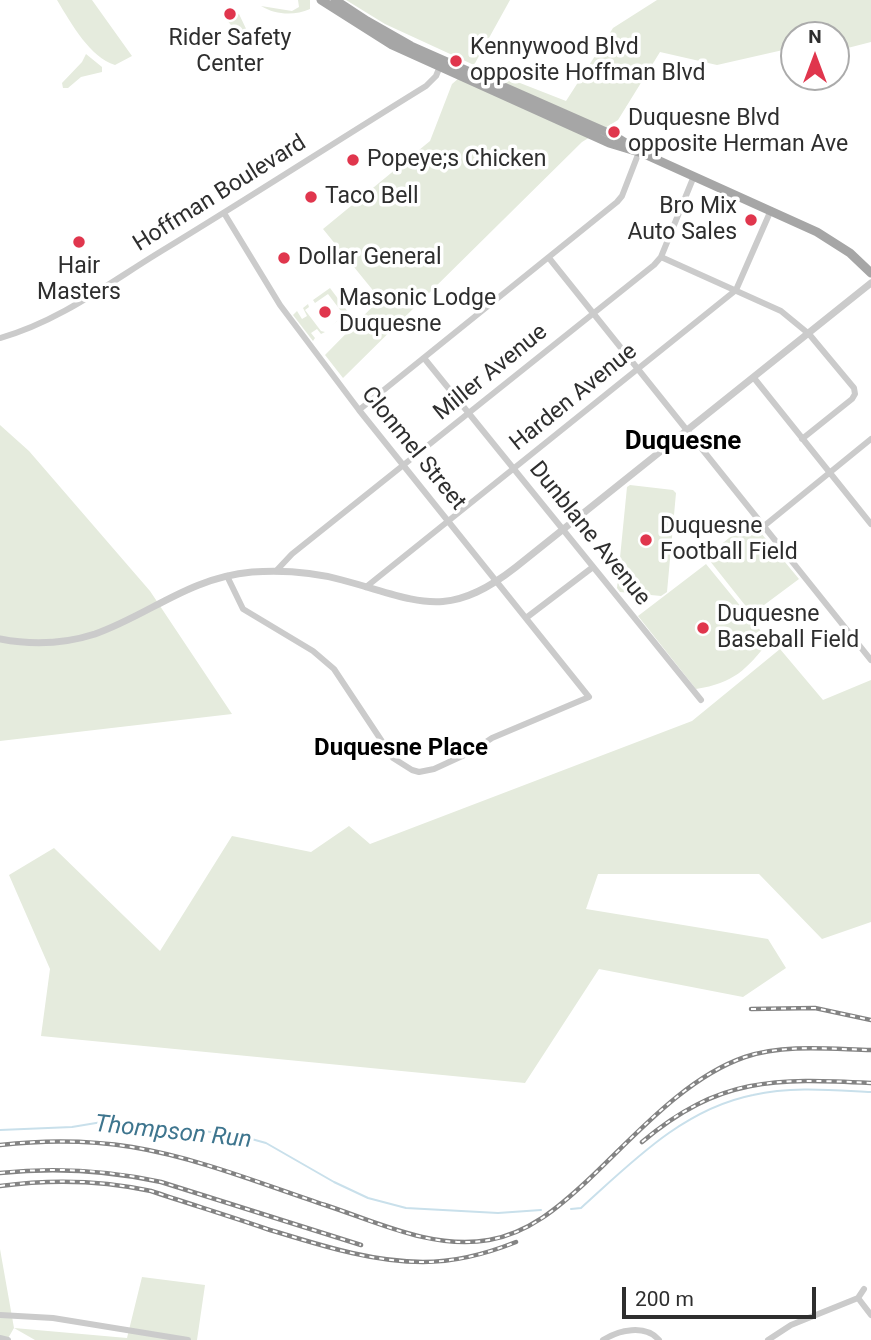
<!DOCTYPE html>
<html>
<head>
<meta charset="utf-8">
<style>
  body { margin:0 }
  #map { position:relative; width:871px; height:1340px; overflow:hidden; background:#fff; font-family:Roboto,sans-serif }
  canvas { display:block }
  .north { position:absolute; left:780px; top:21px; width:70px; height:70px; box-sizing:border-box; background:#fff; border:2px solid #ababab; border-radius:50%; rotate:0deg; font-size:19px; font-weight:700; line-height:28px; text-align:center; color:#2e2e2e }
  .north::after { content:''; display:block; margin:auto; width:24px; height:32px; background:#e0364d; clip-path:polygon(50% 0,100% 100%,50% 72%,0 100%) }
  .scale { position:absolute; left:622px; top:1287px; width:194px; height:32px; box-sizing:border-box; border:4px solid #2e2e2e; border-top:0; padding-left:9px; font-size:21px; line-height:24px; white-space:nowrap; color:#2e2e2e; -webkit-text-stroke:5px #fff; paint-order:stroke }
</style>
</head>
<body>
<div id="map">
<canvas width="871" height="1340"></canvas>
<div class="north">N</div>
<div class="scale">200 m</div>
</div>
<script>
const g = document.querySelector('canvas').getContext('2d');
g.lineJoin = 'round';
function paint(path, color) {
  g.fillStyle = color;
  g.fill(path, 'evenodd');
}
function strokePath(path, color, width, dash) {
  g.strokeStyle = color;
  g.lineWidth = width;
  g.lineCap = dash ? 'butt' : 'round';
  g.setLineDash(dash || []);
  g.stroke(path);
}
function drawText(font, color, halo, rows, align = 'center') {
  g.font = font + ' Roboto,sans-serif';
  g.lineWidth = 7;
  g.setLineDash([]);
  g.textBaseline = 'middle';
  g.strokeStyle = halo;
  g.fillStyle = color;
  for (const [text, x, y, turn = 0] of rows) {
    g.save();
    g.translate(x, y);
    g.rotate((+turn || 0) * Math.PI / 180);
    g.textAlign = isNaN(turn) ? turn : align;
    if (halo) g.strokeText(text, 0, 0);
    g.fillText(text, 0, 0);
    g.restore();
  }
}
paint(new Path2D(`
  M57,0h35l40,56 -17,9c-25,-8 -43,-40 -58,-65z
  M298,0h12v9c-16,7 -34,6 -49,-3l31,5 7,-4z
  M346,0h164l-36,65 92,36 47,-73 44,-28h214v42l-35,9v-16h-42v17l-11,-2 -66,15 -57,-13 -42,68 -36,22 -239,236 -18,-23 55,-56 -57,-70 107,-88 22,-57 22,-19 -89,-41z
  M239,14l10,21 -7,4 -15,-19z
  M86,54l16,13v5l-21,5 -13,11h-5l-1,-5 20,-21z
  M330,288l18,24 -18,15 14,-12 -16,-21 -13,9 -2,-3z
  M308,304l1,3 -4,3 16,21 4,1 -4,2 -4,-5 -6,4 4,5 -2,3 -20,-26 4,-4 5,8 5,-3 -4,-8z
  M0,425l29,26 121,140 82,123 -232,27z
  M630,485l43,5 3,3 -9,99 -6,4 -41,-4 -3,-4 10,-101z
  M751,521l48,58 -47,35 -46,-58z
  M706,564l63,77c-23,29 -35,42 -73,48l-58,-73z
  M780,649l43,51 48,-20v242l-49,17 -63,-65h-161l-12,35 182,30 18,29 -43,29 -144,-28 -74,114 -484,-47 9,-67 -41,-94 45,-27 106,103 72,-115 79,16 38,-26 21,18 322,-123z
  M0,1249l14,79 113,10 15,-61 63,8 -8,55h-162l-21,-12 -7,12h-7z`), '#e5ebdd');
strokePath(new Path2D(`
  M0,1130l72,-3 30,-5 19,5 33,4 31,-2 52,6 29,8 68,39 34,16 38,10 92,5 43,-3
  M571,1209l10,-1c51,-46 102,-99 172,-113 39,-9 79,-5 118,-3`), '#c9e0eb', 2);
strokePath(new Path2D(`
  M224,213l56,92 79,105 230,287 -97,41 -21,14 -37,17 -15,3 -7,-2 -19,-12 -59,-89 -21,-18 -70,-42 -16,-33
  M661,257l120,54 28,23 45,54 1,6 -3,5 -50,40
  M549,258l322,402
  M0,338c57,-16 105,-52 155,-83 91,-55 180,-113 271,-169l10,-10 5,-12
  M424,358l277,342
  M754,378l117,146
  M359,410l258,-208 5,-6 17,-44
  M764,526l107,-87
  M276,571l16,-17 362,-289 7,-8 33,-81
  M366,587l370,-297 35,-80
  M526,618l67,-51
  M858,1298l13,17
  M0,1315l53,3 135,22
  M0,1338l8,2
  M603,1340c16,-10 42,-16 56,0
  M768,1340l23,-15 67,-27 6,-9`), '#cbcbcb', 6);
strokePath(new Path2D(`
  M0,639c31,6 64,5 95,-5 56,-20 93,-56 157,-62 30,-2 61,0 90,8 76,20 104,42 174,-13l355,-284`), '#cbcbcb', 7);
strokePath(new Path2D(`
  M321,0l71,45 217,98 33,10 175,79 33,21 21,20
  M335,0l32,21 44,25 202,89 22,14`), '#a6a6a6', 9);
const rail = new Path2D(`
  M751,1009l64,-1 56,12
  M642,1142c77,-65 133,-64 229,-59
  M0,1145c44,-5 88,-5 132,2 66,11 130,37 193,58 52,17 108,45 164,35 40,-7 70,-33 98,-59 46,-43 97,-103 158,-124 40,-13 84,-8 126,-7
  M0,1173c56,-6 106,-3 161,9l200,63
  M0,1186c52,-7 100,-6 151,5 39,13 78,25 116,38 50,15 103,33 156,33 32,0 63,-8 93,-20`);
strokePath(rail, '#838383', 4.5);
strokePath(rail, '#fff', 2, [5]);
for (const [x, y, r, color] of [
  [230,14,7,"#e0364d"],
  [456,61,7,"#e0364d"],
  [614,132,7,"#e0364d"],
  [353,160,7,"#e0364d"],
  [311,197,7,"#e0364d"],
  [751,220,7,"#e0364d"],
  [79,242,7,"#e0364d"],
  [284,258,7,"#e0364d"],
  [325,312,7,"#e0364d"],
  [646,540,7,"#e0364d"],
  [703,628,7,"#e0364d"]
]) {
  const dot = new Path2D();
  dot.arc(x, y, r, 0, 2 * Math.PI);
  g.fillStyle = color;
  g.fill(dot);
  strokePath(dot, '#fff', 2.5);
}
drawText('23px', '#2e2e2e', '#fff', [
  ["Rider Safety",230,39,"center"],
  ["Center",230,65,"center"],
  ["Kennywood Blvd",470,48],
  ["opposite Hoffman Blvd",470,74],
  ["Duquesne Blvd",628,119],
  ["opposite Herman Ave",628,145],
  ["Popeye;s Chicken",367,160],
  ["Taco Bell",325,197],
  ["Bro Mix",737,207,"right"],
  ["Auto Sales",737,233,"right"],
  ["Dollar General",298,258],
  ["Hair",79,267,"center"],
  ["Masters",79,293,"center"],
  ["Masonic Lodge",339,299],
  ["Duquesne",339,325],
  ["Duquesne",660,527],
  ["Football Field",660,553],
  ["Duquesne",717,615],
  ["Baseball Field",717,641]
], 'left');
drawText('23px', '#2e2e2e', '#fff', [
  ["Hoffman Boulevard",220,194,-32],
  ["Miller Avenue",491,373,-39],
  ["Harden Avenue",574,398,-39],
  ["Clonmel Street",413,449,51],
  ["Dunblane Avenue",589,534,51]
]);
drawText('bold 24px', '#000', '#fff', [
  ["Duquesne Place",401,749]
]);
drawText('italic 24px', '#3e758e', '#fff', [
  ["Thompson Run",173,1133,6]
]);
drawText('bold 26px', '#000', '#fff', [
  ["Duquesne",683,442]
]);
</script>
</body>
</html>
